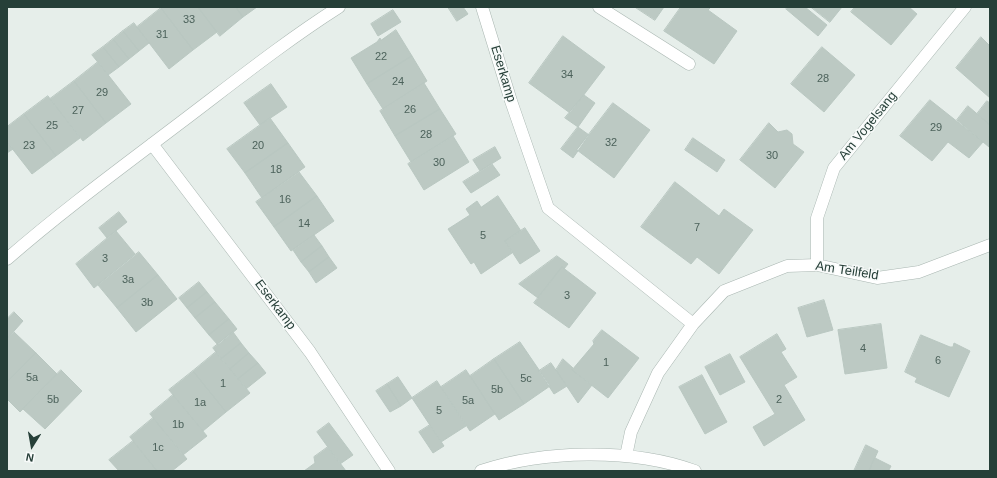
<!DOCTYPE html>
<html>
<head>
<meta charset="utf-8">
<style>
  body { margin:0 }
  #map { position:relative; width:997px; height:478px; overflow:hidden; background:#e6eeea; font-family:Arial,sans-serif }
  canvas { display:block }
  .frame { position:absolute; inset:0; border:8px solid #263f38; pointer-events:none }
  .north { position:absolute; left:12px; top:426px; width:40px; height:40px; -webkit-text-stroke:3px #f7faf9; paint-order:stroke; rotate:191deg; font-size:11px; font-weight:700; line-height:16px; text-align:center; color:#263f38 }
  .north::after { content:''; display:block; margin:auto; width:14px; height:18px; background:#263f38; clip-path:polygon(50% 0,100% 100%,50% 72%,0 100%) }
</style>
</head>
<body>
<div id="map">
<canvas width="997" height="478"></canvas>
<div class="frame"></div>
<div class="north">N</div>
</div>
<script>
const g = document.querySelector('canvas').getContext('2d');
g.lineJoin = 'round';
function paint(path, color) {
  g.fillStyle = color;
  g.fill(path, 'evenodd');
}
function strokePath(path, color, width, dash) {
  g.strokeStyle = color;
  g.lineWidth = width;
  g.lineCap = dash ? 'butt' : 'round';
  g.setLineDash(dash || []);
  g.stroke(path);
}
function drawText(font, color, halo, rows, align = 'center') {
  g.font = font + ' Arial,sans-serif';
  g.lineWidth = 3;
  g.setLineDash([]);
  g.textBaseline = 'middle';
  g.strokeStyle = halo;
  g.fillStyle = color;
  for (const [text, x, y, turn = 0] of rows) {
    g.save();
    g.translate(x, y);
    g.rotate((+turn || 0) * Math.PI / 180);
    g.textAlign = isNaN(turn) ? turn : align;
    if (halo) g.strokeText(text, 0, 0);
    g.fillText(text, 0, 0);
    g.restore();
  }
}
const building = new Path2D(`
  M162,7h36l19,25 -24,18 -32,-42z
  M198,7h38l7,10 -23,19z
  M236,7h21l-14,10z
  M448,7h15l5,7 -11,7z
  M635,7h29l-9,13z
  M681,7h30l-3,3 29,21 -23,33 -50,-33z
  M788,7h17l22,18 -9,11 -32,-27z
  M811,7h31l-12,15z
  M855,7h54l8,7 -26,31 -40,-33z
  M161,8l32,42 -24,19 -32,-42z
  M393,10l8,12 -23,14 -7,-12z
  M134,23l15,20 -10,8 -16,-20z
  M396,30l16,26 -45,28 -16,-26 26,-16 3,-4 1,2z
  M123,31l16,20 -10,8 -16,-20z
  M563,36l42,31 -35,46 -41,-30z
  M981,37l9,9v52l-34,-30z
  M113,39l16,20 -10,8 -16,-20z
  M103,47l16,20 -11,8 -16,-20z
  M822,47l33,28 -31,37 -33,-28z
  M412,56l15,25 -44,28 -16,-25z
  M98,62l33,42 -25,19 -32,-42z
  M74,81l32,42 -23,18 -33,-42z
  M424,83l16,26 -45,27 -15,-25z
  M271,84l16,23 -27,18 -16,-22z
  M584,95l11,8 -17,24 -13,-9z
  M48,96l32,42 -24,18 -32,-42z
  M930,100l53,42 -14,16 -21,-16 -16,19 -32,-25z
  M987,101l3,2v22l-13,-11z
  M613,103l37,27 -36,48 -37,-28z
  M968,106l22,19 -1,22 -32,-27z
  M440,109l16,25 -45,28 -16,-26z
  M24,114l32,42 -24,18 -25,-32v-15z
  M270,118l18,25 -43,30 -18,-24z
  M769,123l9,9 9,-2 5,4 1,10 11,8 -29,36 -35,-28z
  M578,127l11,8 -16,23 -12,-9z
  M453,136l16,26 -45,28 -16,-26z
  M693,138l32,22 -8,12 -32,-22z
  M7,142l6,7 -6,4z
  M288,143l17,24 -43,31 -17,-25z
  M495,147l6,11 -21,13 -7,-11z
  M492,164l8,11 -29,18 -8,-11z
  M299,172l18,24 -43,31 -18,-25z
  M675,182l44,34 5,-7 29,21 -34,44 -22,-17 -6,7 -50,-37z
  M317,196l17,25 -43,30 -17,-24z
  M498,196l23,35 -16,10 7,12 -31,21 -7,-12 -3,2 -23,-35 22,-14 -4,-6 11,-8 4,6z
  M119,212l8,10 -20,16 -8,-10z
  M525,228l15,23 -20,13 -15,-23z
  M116,231l19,23 -41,34 -18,-24z
  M314,235l8,11 -21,16 -8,-12z
  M322,246l7,11 -20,15 -8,-10z
  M139,252l19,23 -41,33 -19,-23z
  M557,256l11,8 -4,5 -2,-2 -24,31 -19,-14z
  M329,257l8,11 -21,15 -7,-11z
  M562,267l34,26 -27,35 -35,-25z
  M158,275l19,24 -41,33 -19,-24z
  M199,282l8,10 -20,16 -8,-10z
  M207,292l8,10 -20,16 -8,-10z
  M824,300l9,30 -26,7 -9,-29z
  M215,302l14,17 -20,16 -14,-17z
  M14,312l9,9 -16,18v-20z
  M229,319l8,10 -19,16 -9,-10z
  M881,324l6,44 -42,6 -7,-44z
  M602,330l37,28 -31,40 -36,-28 22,-26 -1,-3z
  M14,332l22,21 -29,29v-43z
  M233,332l8,11 -20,16 -8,-11z
  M777,334l9,15 -5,3 16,25 -13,8 21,35 -41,26 -11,-19 22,-13 -35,-57z
  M921,335l29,12h3l1,-4 16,8 -21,46 -34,-15 2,-4 -12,-6z
  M520,342l30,44 -26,18 -30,-45z
  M241,343l8,10 -19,16 -9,-10z
  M216,352l34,41 -24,19 -33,-41z
  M36,353l21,21 -37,38 -13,-13v-17z
  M249,353l9,10 -20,16 -8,-10z
  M730,354l15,28 -25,13 -15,-28z
  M494,359l30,45 -25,16 -29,-44z
  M563,359l10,9 -1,2 20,15 -14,18 -22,-33z
  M258,363l8,10 -20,16 -8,-10z
  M551,363l16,23 -13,8 -15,-23z
  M61,370l21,21 -37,38 -22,-20z
  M466,370l29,44 -25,17 -29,-44z
  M193,371l33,41 -23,19 -34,-41z
  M702,375l25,47 -22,12 -26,-47z
  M398,377l14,21 -11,8 -14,-22z
  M437,381l29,45 -25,16 -29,-44z
  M387,384l14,22 -11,6 -14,-21z
  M173,395l34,41 -24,19 -33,-41z
  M153,418l34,41 -15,12h-15l-27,-34z
  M329,423l24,32 -13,9 -23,-32z
  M430,425l14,21 -11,7 -14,-21z
  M133,441l24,30h-38l-10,-11z
  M866,445l12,6 -9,20h-15z
  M328,447l18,24h-42l11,-8 -1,-6z
  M875,458l16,8 -2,4 1,1h-21z`);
paint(building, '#bcc9c3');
strokePath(building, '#b9c7c1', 1);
const street = new Path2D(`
  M482,7l29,94 37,107 145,116
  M599,7l90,57
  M152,144l158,208 79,119
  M7,259c55,-48 115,-92 173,-136 53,-40 104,-81 159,-116
  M817,265v-47l17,-50 131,-161
  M626,456l5,-24 27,-59 35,-49 31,-33 63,-25 30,-1 60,13 42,-6 71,-27
  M481,471c63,-21 151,-23 214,0`);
strokePath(street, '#a9b6b1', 13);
strokePath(street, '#fff', 12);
drawText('11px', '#4c625b', null, [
  ["33",189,20],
  ["31",162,35],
  ["22",381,57],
  ["34",567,75],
  ["28",823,79],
  ["24",398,82],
  ["29",102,93],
  ["26",410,110],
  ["27",78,111],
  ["25",52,126],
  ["29",936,128],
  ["28",426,135],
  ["32",611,143],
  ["23",29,146],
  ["20",258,146],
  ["30",772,156],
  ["30",439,163],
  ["18",276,170],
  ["16",285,200],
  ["14",304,224],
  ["7",697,228],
  ["5",483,236],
  ["3",105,259],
  ["3a",128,280],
  ["3",567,296],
  ["3b",147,303],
  ["4",863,349],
  ["6",938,361],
  ["1",606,363],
  ["5a",32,378],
  ["5c",526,379],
  ["1",223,384],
  ["5b",497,390],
  ["5b",53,400],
  ["2",779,400],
  ["5a",468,401],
  ["1a",200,403],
  ["5",439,411],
  ["1b",178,425],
  ["1c",158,448]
]);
drawText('13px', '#263f38', '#f7faf9', [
  ["Eserkamp",503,74,73],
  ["Am Vogelsang",868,126,-51],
  ["Am Teilfeld",847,271,9],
  ["Eserkamp",275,305,53]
]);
</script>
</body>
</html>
